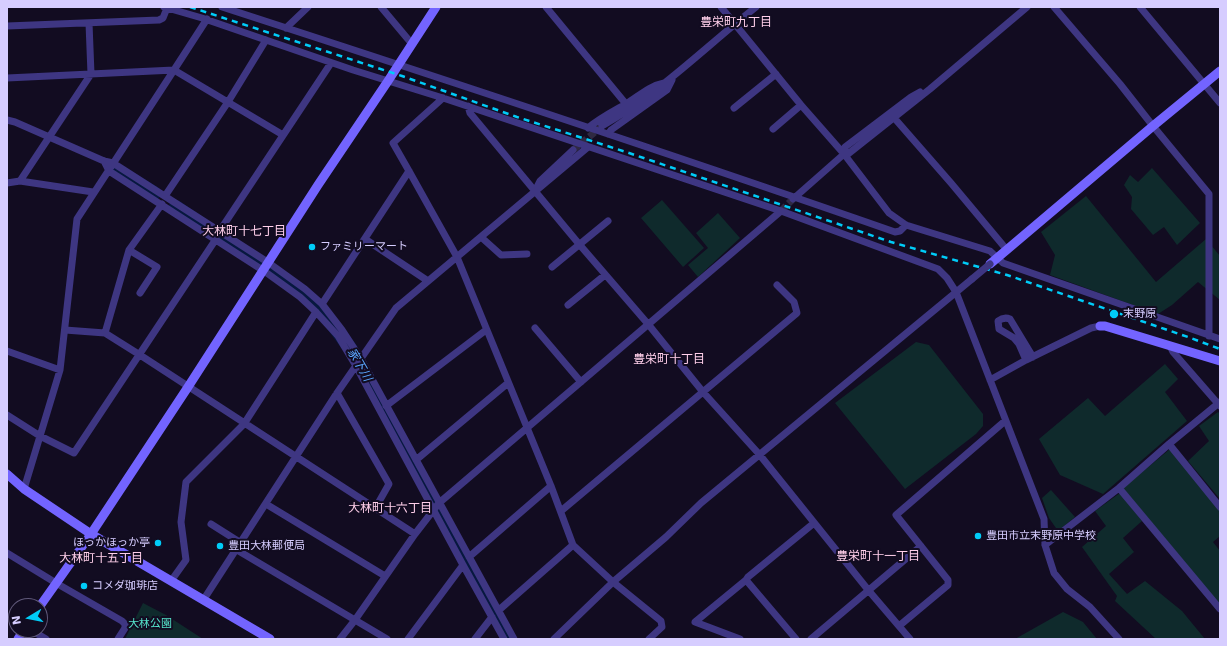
<!DOCTYPE html>
<html>
<head>
<meta charset="utf-8">
<style>
  body { margin:0 }
  #map { position:relative; width:1227px; height:646px; overflow:hidden; background:#120c21; font-family:"DejaVu Sans",sans-serif }
  canvas { display:block }
  .frame { position:absolute; inset:0; border:8px solid #d6cdff; pointer-events:none }
  .north { position:absolute; left:8px; top:598px; width:40px; height:40px; box-sizing:border-box; background:#120c21; border:1px solid #60597a; border-radius:50%; rotate:260deg; font-size:11px; font-weight:700; line-height:16px; text-align:center; color:#d6cdff }
  .north::after { content:''; display:block; margin:auto; width:14px; height:18px; background:#00ccf8; clip-path:polygon(50% 0,100% 100%,50% 72%,0 100%) }
</style>
</head>
<body>
<div id="map">
<canvas width="1227" height="646"></canvas>
<div class="frame"></div>
<div class="north">N</div>
</div>
<script>
const g = document.querySelector('canvas').getContext('2d');
g.lineJoin = 'round';
function paint(path, color) {
  g.fillStyle = color;
  g.fill(path, 'evenodd');
}
function strokePath(path, color, width, dash) {
  g.strokeStyle = color;
  g.lineWidth = width;
  g.lineCap = dash ? 'butt' : 'round';
  g.setLineDash(dash || []);
  g.stroke(path);
}
function drawText(font, color, halo, rows, align = 'center') {
  g.font = font + ' "DejaVu Sans","Noto Sans JP",sans-serif';
  g.lineWidth = 4;
  g.setLineDash([]);
  g.textBaseline = 'middle';
  g.strokeStyle = halo;
  g.fillStyle = color;
  for (const [text, x, y, turn = 0] of rows) {
    g.save();
    g.translate(x, y);
    g.rotate((+turn || 0) * Math.PI / 180);
    g.textAlign = isNaN(turn) ? turn : align;
    if (halo) g.strokeText(text, 0, 0);
    g.fillText(text, 0, 0);
    g.restore();
  }
}
paint(new Path2D(`
  M1152,168l48,55 -23,22 -13,-18 -11,8 -22,-26 1,-12 -8,-12 6,-10 8,7z
  M1086,196l70,86 50,-43 14,17v44l-22,-18 -26,23 -14,9 -108,-39 5,-20 -14,-23z
  M662,200l42,48 -21,19 -42,-49z
  M718,213l22,25 -42,39 -10,-12 20,-17 -12,-15z
  M916,342l13,3 54,69v12l-7,8 -71,55 -70,-86z
  M1165,364l13,15 -13,13 22,29 -84,73 -43,-19 -21,-36 49,-41 17,18z
  M1218,412l2,2v85l-32,-38 21,-20 -10,-15z
  M1170,449l50,62v25l-7,6 7,9v54l-97,-117z
  M1051,490l24,27 -17,14 -9,-13 -7,-20z
  M1120,493l22,28 -19,17 11,14 -25,22 18,20 18,-13 37,30 23,28h-49l-41,-38 2,-5 -35,-49 24,-21 -11,-15z
  M143,603l23,12 37,24h-78z
  M1063,612l20,10 14,17h-82z`), '#0f2a2c');
strokePath(new Path2D(`
  M118,171l36,22
  M176,207l104,70 19,13 22,19 29,39 16,28 143,263`), '#07183f', 14);
strokePath(new Path2D(`
  M573,150l28,-23
  M781,211l12,-12`), '#2f2942', 7, [7, 3.5]);
strokePath(new Path2D(`
  M164,7l38,11 151,52 90,28 338,113 157,58 9,9 9,14 88,227 1,26 9,28 13,16 23,18 29,32
  M222,7c225,73 450,147 673,225l5,-1 6,-6
  M381,7l31,37
  M546,7l80,97
  M721,7l80,98 43,49 45,59 17,12 84,26 13,12 217,76
  M1054,7l66,77 33,42 56,68v142
  M1140,7l80,96
  M7,26l152,-6 4,-2 4,-10
  M286,28l22,-21
  M7,78l167,-8 33,-51
  M443,98l-50,45 16,28 48,86 94,229 22,59 40,37 48,39 1,6 -13,12
  M468,106l2,7 109,131 69,80 55,68 56,62 110,137 41,48
  M734,108l42,-34
  M7,120l8,2 89,39 9,2 156,100 36,26 17,15 20,26 19,29 153,280
  M896,120l55,63 56,67
  M602,126c58,-33 102,-78 154,-119
  M588,128c12,-10 24,-16 38,-24 13,-8 23,-18 38,-21
  M773,129l28,-24
  M608,134l3,-4 56,-40 5,-10
  M844,154l1,-7 66,-50 9,-5
  M104,161l5,10 155,100 36,26 16,15 22,24 18,30 107,199 41,74
  M20,181l71,-107 -2,-51
  M7,183l13,-2 73,11
  M536,189l4,-8 33,-31
  M165,196l63,-94 38,-62
  M793,199l51,-45h4l82,-65 97,-82
  M219,232l112,-169
  M481,237l20,18 26,-1
  M365,239l63,42
  M129,250l28,17 -17,26
  M552,267l56,-46
  M322,304l87,-133
  M568,305l37,-30
  M535,328l46,54
  M65,330l40,3 35,22 275,179
  M105,333l24,-83 33,-46
  M1170,346l3,6 47,54
  M7,351l53,19
  M1026,360l-7,-16 -5,-6 -15,-9 -1,-8c4,-3 7,-4 12,-2l23,38
  M990,380l36,-20 65,-32 9,-2
  M337,393l52,91 -13,23
  M386,406l100,-76
  M7,415l33,21 34,17 142,-214
  M1169,444l51,63
  M416,460l92,-77
  M1119,488l101,121
  M24,489l36,-119 17,-151 97,-149 109,65
  M266,504l119,72
  M561,511l236,-198 -3,-11 -17,-17
  M211,524l30,19
  M1045,545l74,-57 50,-44 51,-42
  M237,550l150,89
  M7,553l49,30 66,38 3,3v4l-7,11
  M469,557l82,-71
  M746,580l50,59
  M171,581l15,-21 -5,-38 5,-40 58,-58 72,-112
  M204,599l133,-206 59,-85 192,-161
  M499,610l74,-65
  M899,626l49,-41v-5l-52,-65 109,-94
  M31,630l15,9
  M340,639l15,-19 60,-86 24,-31 342,-292
  M408,639l55,-74
  M475,639l17,-22
  M554,639l59,-57 53,-45 35,-34 271,-224
  M740,639l-45,-17 51,-42 2,-3 66,-54
  M811,639l110,-93`), '#3e3682', 7);
strokePath(new Path2D(`
  M990,264l163,-138 67,-55
  M1100,326h5l115,35
  M7,474l17,15 67,45 179,105
  M40,606l51,-72 97,-147 130,-202 70,-104 48,-74
  M18,639l6,-9`), '#7364ff', 9);
strokePath(new Path2D(`
  M190,7l212,69 115,41 109,35 265,90 116,33 181,62 32,12`), '#00ccf8', 2.5, [6, 5]);
strokePath(new Path2D(`
  M972,279l18,-15`), '#3e3682', 7);
for (const [x, y, r, color] of [
  [312,247,4,"#00ccf8"],
  [1114,314,5,"#00ccf8"],
  [978,536,4,"#00ccf8"],
  [158,543,4,"#00ccf8"],
  [220,546,4,"#00ccf8"],
  [84,586,4,"#00ccf8"]
]) {
  const dot = new Path2D();
  dot.arc(x, y, r, 0, 2 * Math.PI);
  g.fillStyle = color;
  g.fill(dot);
  strokePath(dot, '#120c21', 1.5);
}
drawText('11px', '#d6cdff', '#120c21', [
  ["ファミリーマート",320,247],
  ["末野原",1123,314],
  ["豊田市立末野原中学校",986,536],
  ["ほっかほっか亭",150,543,"right"],
  ["豊田大林郵便局",228,546],
  ["コメダ珈琲店",92,586]
], 'left');
drawText('11px', '#55e3ca', '#120c21', [
  ["大林公園",150,624]
]);
drawText('12px', '#ffcfea', '#120c21', [
  ["豊栄町九丁目",736,23],
  ["大林町十七丁目",244,232],
  ["豊栄町十丁目",669,360],
  ["大林町十六丁目",390,509],
  ["豊栄町十一丁目",878,557],
  ["大林町十五丁目",101,559]
]);
drawText('italic 12px', '#5ba7ff', '#120c21', [
  ["家下川",359,365,60]
]);
</script>
</body>
</html>
